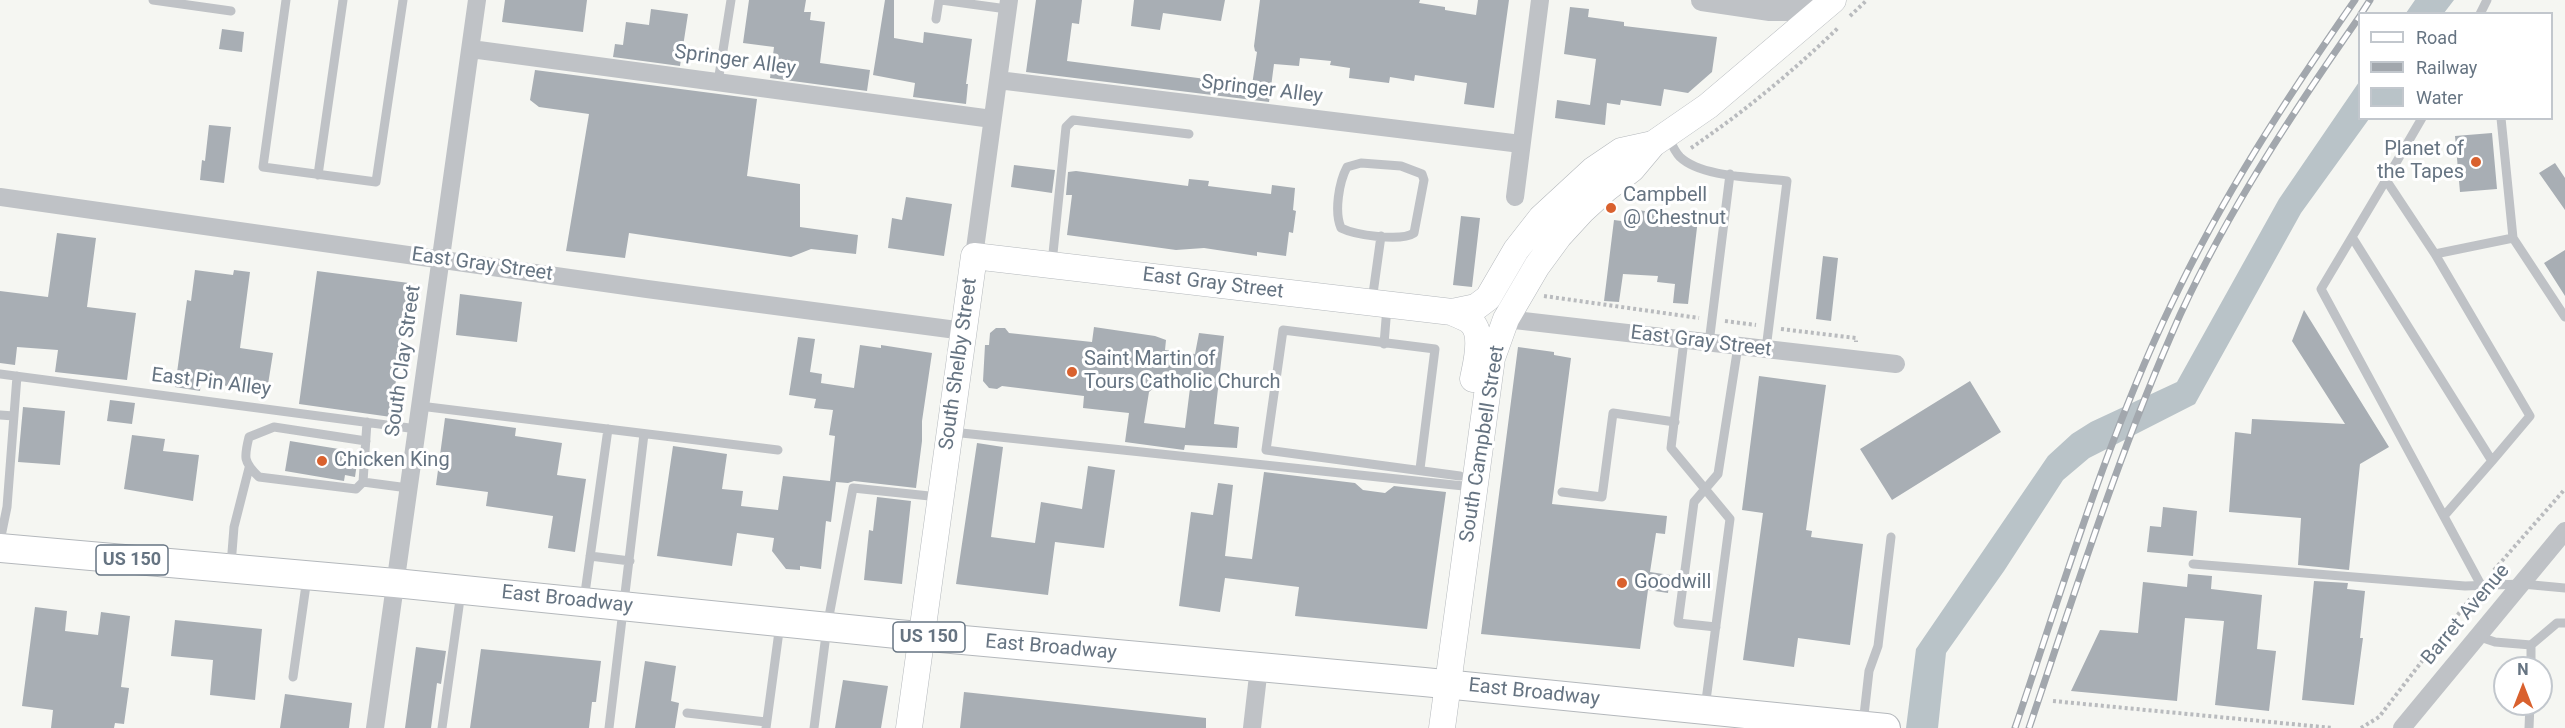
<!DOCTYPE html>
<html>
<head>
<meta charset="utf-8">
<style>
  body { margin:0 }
  #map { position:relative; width:2565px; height:728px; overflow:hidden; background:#f5f6f2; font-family:Roboto,sans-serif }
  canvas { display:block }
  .legend { position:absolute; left:2358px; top:12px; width:195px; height:108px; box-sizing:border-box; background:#fff; border:2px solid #c2c7cd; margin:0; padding:8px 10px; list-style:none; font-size:18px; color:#667482 }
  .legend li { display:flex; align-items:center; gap:12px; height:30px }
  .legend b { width:30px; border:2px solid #c2c7cd }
  .north { position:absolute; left:2493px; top:656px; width:60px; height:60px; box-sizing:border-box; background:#fff; border:2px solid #c2c7cd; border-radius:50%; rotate:0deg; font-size:16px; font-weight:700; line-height:24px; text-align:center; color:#667482 }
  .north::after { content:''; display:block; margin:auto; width:21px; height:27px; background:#d9612e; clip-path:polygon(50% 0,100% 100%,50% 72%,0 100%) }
</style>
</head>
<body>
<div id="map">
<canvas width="2565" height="728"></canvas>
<ul class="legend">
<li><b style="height:8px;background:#fff"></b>Road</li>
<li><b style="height:8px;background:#a2a7ad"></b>Railway</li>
<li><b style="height:16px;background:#b9c3c8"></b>Water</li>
</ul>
<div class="north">N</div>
</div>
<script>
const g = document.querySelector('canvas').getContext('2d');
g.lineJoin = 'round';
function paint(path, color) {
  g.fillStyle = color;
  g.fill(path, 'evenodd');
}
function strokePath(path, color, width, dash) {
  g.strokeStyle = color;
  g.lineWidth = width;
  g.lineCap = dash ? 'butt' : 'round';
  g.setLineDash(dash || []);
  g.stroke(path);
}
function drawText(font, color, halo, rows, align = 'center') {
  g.font = font + ' Roboto,sans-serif';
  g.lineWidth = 6;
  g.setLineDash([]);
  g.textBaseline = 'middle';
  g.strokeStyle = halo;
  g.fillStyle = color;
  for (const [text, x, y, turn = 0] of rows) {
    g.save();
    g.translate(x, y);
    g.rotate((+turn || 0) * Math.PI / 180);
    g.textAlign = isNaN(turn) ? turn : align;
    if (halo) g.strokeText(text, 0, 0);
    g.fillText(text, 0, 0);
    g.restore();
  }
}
paint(new Path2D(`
  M2415,0h39l-10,13h-38z
  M2359,82l1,36 9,1 -68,94 -106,191 -106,54 -26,22 -59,91 -58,82 -8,75h-32l10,-79 132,-193 24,-22 19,-12 86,-40 102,-183z`), '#b9c3c8');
paint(new Path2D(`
  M505,0h82l-4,32 -81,-10z
  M749,0h57l-2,12h7l-1,8 15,2 -5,41 50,7 -3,21 -97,-13 4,-31 -31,-4z
  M885,0h9v38l29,5 1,-11 48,7 -6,45h2l-2,20 -53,-7 2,-14 -42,-8z
  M1036,0h46l-3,24 -7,-1 -5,38 185,24 5,-33 -2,-1 -1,-5 6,-46h160l-1,3 26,4v3l31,5 2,-15h31l-15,108 -30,-4 3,-21 -52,-8 -1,6 -24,-4 -1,6 -40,-5 1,-10 -20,-3 1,-4 -31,-3 -1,8 -25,-2 -5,38 -243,-30z
  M1134,0h91l-4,21 -58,-8 -3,17 -29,-4z
  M1570,7l19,2 -1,8 36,5v4l93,11 -5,35 -24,21 -24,-4 -3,17 -40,-6 -1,5 -13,-2 -2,22 -50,-7 2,-18 33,5 6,-46 -32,-5z
  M651,9l37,5 -8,52 -67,-9 2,-13 8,1 3,-23 23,3z
  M222,29l22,3 -2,20 -23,-3z
  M535,70l222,29 -10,77 53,8v43l58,8 -2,19 -45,-5 -20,8 -162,-24 -4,25 -59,-7 23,-137 -50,-7 -9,-7z
  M209,125l22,2 -7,56 -24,-3 2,-20 3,1z
  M2492,133l5,56 -37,3 -5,-56z
  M2555,163l10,15v32l-26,-37z
  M1014,165l41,5 -3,23 -41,-6z
  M1076,171l112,15 1,-7 20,2 -1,5 63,8 1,-9 23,3 -2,22 3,1 -3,22 -4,-1 -3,24 -29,-4v4l-53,-8 -28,2 -109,-15 5,-40h-6l2,-23z
  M906,197l46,7 -8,52 -56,-8 4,-30 10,2z
  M1638,210l60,9 -10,85 -15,-1 2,-19 -18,-2 1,-6 -35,-2 -4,28 -15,-1 10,-81 22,3z
  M1461,216l19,2 -8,69 -19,-2z
  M57,233l39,5 -9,69 49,6 -9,67 -72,-8 3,-22 -41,-3 -2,18 -15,-2v-72l48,6z
  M2565,250v46l-21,-33z
  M1823,256l15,2 -7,63 -15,-2z
  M195,270l38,5 1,-5 16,2 -10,76 33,5 -7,44 -21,-3 1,-6 -45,-5 -1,8 -25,-4 12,-87 4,1z
  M317,271l92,12 -18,134 -92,-13z
  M460,294l62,8 -5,40 -61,-7z
  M2304,310l85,137 -29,17 -11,106 -51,-5 3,-47 -72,-6 6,-80 16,2 1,-15 93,5 -53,-83z
  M1094,327l61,9 11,4 -1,10 30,4 4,-21 25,3 -10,88 25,3 -2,21 -52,-3 -1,5 -59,-8 4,-29 -46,-5 1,-12 -82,-10 -5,3 -8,-1 -6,-7 2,-36h4l1,-12 6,-5h9l4,5 83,9zM1160,382l30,6 -5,40 -41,-5 5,-31z
  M798,337l17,2 -5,33 12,2 -1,9 33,5 6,-43 21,3v-3l51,8 -10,68v20l-6,47 -62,-7 -6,2 -12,-1 -5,40 -5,-1 -5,48 -21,-3v4l-14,-1 -14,-18 2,-13 -37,-5 -5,33 -75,-10 16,-110 54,8 -5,35 21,2 -2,15 37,4 5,-34 47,5 5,-45 -6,-1 4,-25 -19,-2 2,-9 -27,-4z
  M1518,347l36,5v3l17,3 -19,146 115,12 -2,18 -9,-1 -6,39 20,3 -2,18 -20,-3 -8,59 -159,-15z
  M1759,376l67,9 -20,145 6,1 -1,6 52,7 -13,101 -52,-7 -4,29 -51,-7 20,-147 -21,-3z
  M1970,381l31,51 -109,68 -32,-51z
  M110,400l25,3 -3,21 -25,-3z
  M23,407l42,4 -5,54 -42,-3z
  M445,418l71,10 -1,8 47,7 -5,32 29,4 -11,73 -27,-4 5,-32 -67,-10 2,-14 -52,-7z
  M132,435l33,4 -2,12 36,4 -6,46 -69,-12z
  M290,441l61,10 -1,4 8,1 -3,21 -10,-2 -1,6 -59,-10z
  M977,443l26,4 -12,90 44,6 6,-41 41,7 6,-43 27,4 -11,78 -49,-6 -7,53 -92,-11z
  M1264,472l91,11 8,7 22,3 9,-7 52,6 -19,137 -132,-13 4,-29 -74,-9 -5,34 -41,-6 12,-94 22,3 5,-32 15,2 -8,71 27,3z
  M877,497l34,4 -9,83 -38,-4 5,-50 4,1z
  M2163,507l34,4 -4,45 -46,-4 3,-26 11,1z
  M2188,574l24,2 -1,13 51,6 -5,54 19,2 -7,60 -54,-6 9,-84 -39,-3 -8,83 -106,-10 29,-61 38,3 5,-51 44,5z
  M2314,581l34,2 -1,6 18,2 -5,47h3l-9,67 -52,-5z
  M35,607l32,4 -2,20 33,4 3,-23 29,4 -9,71 8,1 -5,36 -9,-1 -1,5h-63l2,-18 -31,-4z
  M175,620l87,9 -7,71 -45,-5 3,-35 -42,-4z
  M416,647l30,4 -5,33 -4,-1 -6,45h-26z
  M481,649l120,12 -5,41h-4l-3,26h-119z
  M645,661l31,5 -5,35 8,2 -4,25h-40z
  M843,680l45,6 -7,42h-46z
  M964,692l242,26v10h-246z
  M285,694l67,9 -3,25h-69z`), '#a8aeb4');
const secondary = new Path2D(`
  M1452,312c5,3 13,5 18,9 15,12 6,42 3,58
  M909,728l65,-472 478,56 24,-5 12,-9 28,-48 25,-32 52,-48 28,-19 32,-7
  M1442,728l50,-370 14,-39 31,-53 22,-30 23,-25 24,-22 26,-20 21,-25 55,-38 125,-106`);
const primary = new Path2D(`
  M0,548l395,35 502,51 527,48 462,46`);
strokePath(secondary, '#b4b8bc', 27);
strokePath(primary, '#b4b8bc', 30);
strokePath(new Path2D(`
  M1850,16l17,-16
  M1691,148c53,-36 101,-76 147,-120
  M1544,296l155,22
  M1725,321l31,4
  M1781,329l75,9v4
  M2494,570l71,-81
  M2053,701l280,27
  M2361,728l18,-11 91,-118`), '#b9bbbe', 4, [3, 3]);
strokePath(new Path2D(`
  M153,0l78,11
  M286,0l-23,167 113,15 27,-182
  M941,0l66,9
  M2480,14l7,-14
  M936,19l3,-19
  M718,82l13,-82
  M2501,118l12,120
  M1668,136c3,7 7,16 12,21 22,21 77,20 107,24l-21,168
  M1361,163l40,3 21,8 2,6 -10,53c-13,9 -59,2 -73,-5 -7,-16 -2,-46 6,-61z
  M318,175l25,-175
  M2386,180l36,-62
  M2352,237l140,224 -48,55
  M2435,254l95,162 -38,45
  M1052,263l14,-136 7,-7 116,14
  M1372,301l9,-65
  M1684,340l-13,108 59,71 -25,189
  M1709,343l21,-169
  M1384,344l3,-37
  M0,374l417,55
  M420,406l358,44
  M0,415l14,1
  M952,432l521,55
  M366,441l-92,-14 -25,10c-5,20 -6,25 10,40l97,12 7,-7 4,-60
  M1420,469l15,-120 -152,-19 -17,120 194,26
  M363,482l45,6
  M1562,492l40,5 11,-84 62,9
  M0,541l7,-34 10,-131
  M590,556l40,5
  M2193,564l272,22 57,-2 43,4
  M231,565l3,-38 15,-59
  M2481,585l-160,-296 65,-109 49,74 78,-16 52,79
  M584,600l24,-171
  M1716,627l-38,-4 16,-121 24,-28 20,-128
  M2477,636l18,6 36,3v23
  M2531,645l26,-22h8
  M293,677l14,-99
  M687,713l79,9
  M1863,724l6,-53 9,-25 13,-109
  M442,728l19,-136
  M609,728l35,-294
  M766,728l14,-104
  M814,728l13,-101 26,-139 86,9
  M2529,728l1,-24`), '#bfc2c6', 9);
strokePath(new Path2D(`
  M471,49l521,70
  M998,80l523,64
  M0,197l647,92 317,42
  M1515,197l25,-197
  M974,256l35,-256
  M1506,319l390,45
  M375,728l102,-728
  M1252,728l7,-61
  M2402,728l163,-197`), '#bfc2c6', 18);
strokePath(new Path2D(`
  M1702,0l68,10h52`), '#bfc2c6', 22);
strokePath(secondary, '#fff', 26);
strokePath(primary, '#fff', 28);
const rail = new Path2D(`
  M2361,14l9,-14
  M2015,728c48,-141 91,-287 155,-421 52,-110 116,-208 185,-307
  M2029,728c47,-139 91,-279 151,-413 49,-106 113,-203 180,-299`);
strokePath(rail, '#a2a7ad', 7);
strokePath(rail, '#fff', 4.5, [14]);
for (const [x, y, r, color] of [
  [2476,162,6,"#d9612e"],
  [1611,208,6,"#d9612e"],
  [1072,372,6,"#d9612e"],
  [322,461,6,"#d9612e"],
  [1622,583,6,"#d9612e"]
]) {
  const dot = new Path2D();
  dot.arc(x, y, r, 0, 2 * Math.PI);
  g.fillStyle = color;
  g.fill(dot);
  strokePath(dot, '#fff', 2);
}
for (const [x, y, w] of [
  [132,560,72],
  [929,637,72]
]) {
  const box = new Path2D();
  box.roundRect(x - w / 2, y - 15, w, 30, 4.5);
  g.fillStyle = '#fff';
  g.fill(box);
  strokePath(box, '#667482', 1.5);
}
drawText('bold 18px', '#667482', null, [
  ["US 150",132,560],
  ["US 150",929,637]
]);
drawText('20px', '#667482', '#fff', [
  ["Springer Alley",735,61,8],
  ["Springer Alley",1262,90,7],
  ["East Gray Street",482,265,8],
  ["East Gray Street",1213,284,7],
  ["East Gray Street",1701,342,7],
  ["South Clay Street",404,361,-82],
  ["South Shelby Street",959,364,-82],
  ["East Pin Alley",211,383,7],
  ["South Campbell Street",1483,444,-81],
  ["East Broadway",567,600,6],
  ["Barret Avenue",2466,615,-50],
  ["East Broadway",1051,648,5],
  ["East Broadway",1534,693,6]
]);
drawText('20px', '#667482', '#fff', [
  ["Planet of",2464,150,"right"],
  ["the Tapes",2464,173,"right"],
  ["Campbell",1623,196],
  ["@ Chestnut",1623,219],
  ["Saint Martin of",1084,360],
  ["Tours Catholic Church",1084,383],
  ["Chicken King",334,461],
  ["Goodwill",1634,583]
], 'left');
</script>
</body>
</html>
